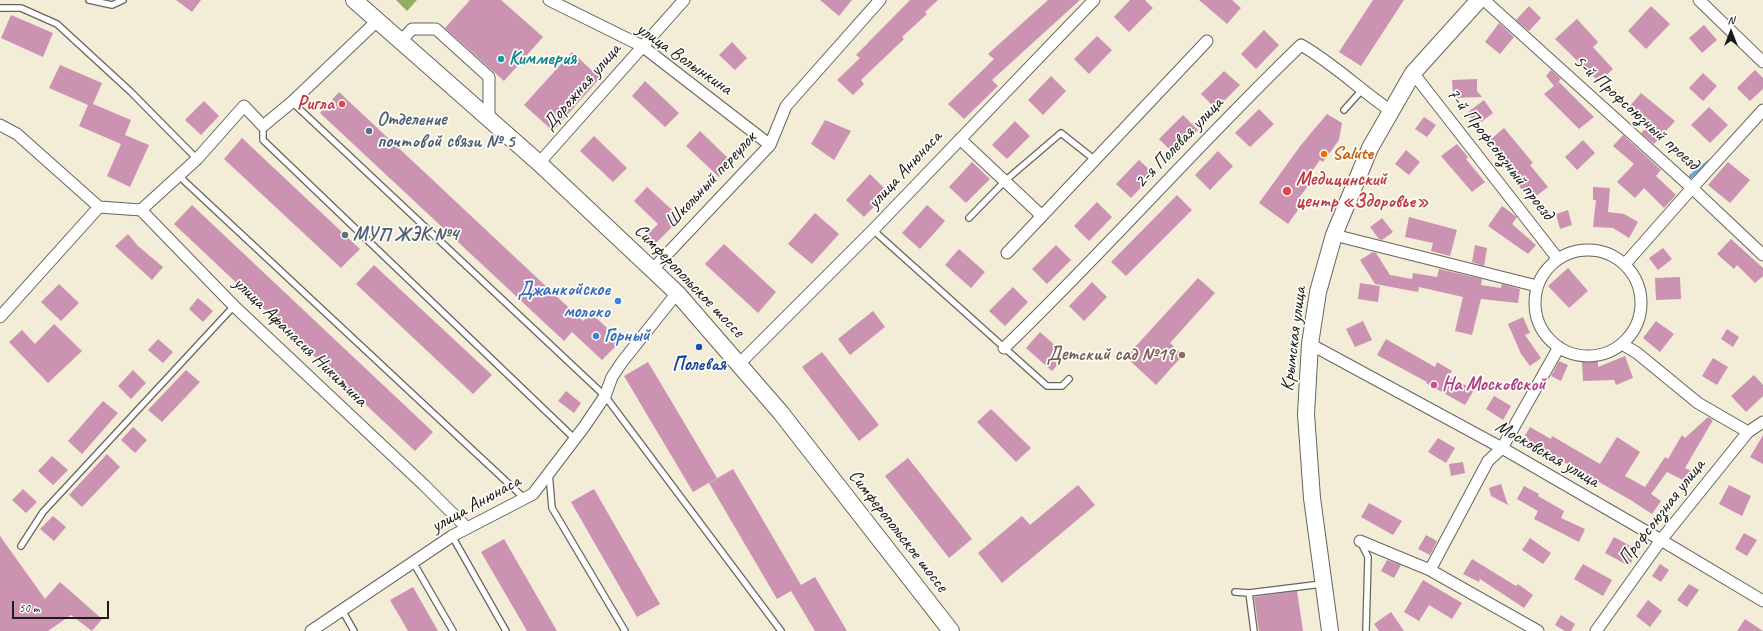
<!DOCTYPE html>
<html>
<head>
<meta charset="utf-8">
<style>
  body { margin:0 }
  #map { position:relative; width:1763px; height:631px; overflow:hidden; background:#f3edd7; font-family:Caveat,sans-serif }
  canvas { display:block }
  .north { position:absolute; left:1711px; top:12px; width:40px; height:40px; -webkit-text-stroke:3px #fdfcf7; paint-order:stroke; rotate:0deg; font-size:11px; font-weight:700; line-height:16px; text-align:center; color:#1c1c1c }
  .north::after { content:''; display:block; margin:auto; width:14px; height:18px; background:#1c1c1c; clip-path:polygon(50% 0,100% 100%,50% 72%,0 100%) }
  .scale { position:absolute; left:12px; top:601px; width:97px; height:18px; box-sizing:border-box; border:2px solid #1c1c1c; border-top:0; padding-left:5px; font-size:12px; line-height:14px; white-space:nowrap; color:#1c1c1c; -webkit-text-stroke:3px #fdfcf7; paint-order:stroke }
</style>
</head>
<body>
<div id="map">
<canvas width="1763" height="631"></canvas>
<div class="north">N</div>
<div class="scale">50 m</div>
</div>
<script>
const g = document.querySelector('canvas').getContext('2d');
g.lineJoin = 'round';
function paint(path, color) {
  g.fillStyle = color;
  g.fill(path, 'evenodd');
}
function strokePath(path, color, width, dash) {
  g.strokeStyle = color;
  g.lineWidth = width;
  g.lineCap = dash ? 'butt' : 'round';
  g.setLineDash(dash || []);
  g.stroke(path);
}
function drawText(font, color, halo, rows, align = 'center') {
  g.font = font + ' Caveat,sans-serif';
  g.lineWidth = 3.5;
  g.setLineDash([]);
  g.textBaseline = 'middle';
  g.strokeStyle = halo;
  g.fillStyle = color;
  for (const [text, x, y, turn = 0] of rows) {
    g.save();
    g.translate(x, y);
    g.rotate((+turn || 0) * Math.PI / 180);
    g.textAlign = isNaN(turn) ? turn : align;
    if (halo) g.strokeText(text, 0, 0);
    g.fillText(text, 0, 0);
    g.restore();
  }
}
paint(new Path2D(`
  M396,0h21l-10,11z`), '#92ae60');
strokePath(new Path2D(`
  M1691,176l19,-15`), '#6aa5da', 4);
paint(new Path2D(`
  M176,0h25l-9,12z
  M470,0h31l42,37 -39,44 -59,-53z
  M820,0h32l-13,16z
  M910,0h28l-13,12 2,2 -25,23 2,2 -43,41 3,4 -11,11 -16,-15 23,-22 -4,-3z
  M1048,0h32l-88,80 6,6 -34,33 -16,-15 46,-45 -6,-5z
  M1130,0h15l8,8 -24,24 -15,-15z
  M1199,0h33l9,8 -14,16z
  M1373,0h31l-43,66 -22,-14z
  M1529,6l12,12 -12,13 -13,-11z
  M1651,6l19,18 -24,25 -18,-18z
  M11,15l42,18 -10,24 -42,-19z
  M1577,19l21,23 -5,5 20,22 -14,13 -44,-43z
  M1499,23l15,14 -14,17 -15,-12z
  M1704,25l13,15 -15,13 -13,-15z
  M1264,30l15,15 -23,24 -15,-15z
  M1097,36l15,14 -23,24 -15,-15z
  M732,42l15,16 -12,12 -16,-15z
  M572,52l28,26 -47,53 -29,-26z
  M60,65l42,18 -9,21 38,16 -6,15 24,10 -19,42 -23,-11 14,-32 -42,-18 9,-21 -39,-17z
  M1551,70l10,9 -6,7 4,-4 35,35 -15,12 -35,-35 10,-8 -8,-10z
  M1755,70l8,8v11l-13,12 -13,-13z
  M1224,71l16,14 -24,24 -15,-15z
  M1703,73l14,13 -14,15 -14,-13z
  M1051,76l15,15 -23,24 -15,-15z
  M1477,79v12l5,6 -29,1 -1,-18z
  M645,81l34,32 -14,14 -33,-31z
  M339,92l244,229 8,-8 30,28 -19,19 -30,-28 -8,9 -244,-228z
  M1641,93l34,28 -21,23 -13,-11 8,-8 -20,-18z
  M1484,100l9,13 -17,13 -9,-13z
  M204,101l15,15 -18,19 -16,-15z
  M1709,107l19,18 -18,18 -19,-18z
  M1259,109l15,15 -24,23 -15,-14z
  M1327,114l15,9 -3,17 -16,22 -3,-2 -13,18 4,4 -13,17 5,4 -15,21 -29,-21 42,-58z
  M1183,115l15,15 -24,24 -15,-15z
  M1424,117l12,8 -9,12 -12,-8z
  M825,120l26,11 -17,29 -23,-16z
  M1015,121l15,15 -23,23 -15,-14z
  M1504,128l29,35 -3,2 18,22 -17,13 -13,-15 4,-3 -17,-18 3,-3 -18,-21z
  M700,131l33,32 -14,14 -33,-31z
  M1623,135l38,35 -5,6 20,19 -12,13 -20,-20 -9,10 -18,-16 17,-18 -21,-18z
  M594,136l33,32 -14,14 -33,-31z
  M242,138l118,111 -19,19 -117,-109z
  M1583,140l12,13 -18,17 -12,-13z
  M1457,144l11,13 -2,2 19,23 -13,10 -31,-36z
  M1406,150l14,12 -11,13 -14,-11z
  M1218,151l15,15 -23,24 -15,-15z
  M1139,160l15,14 -23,24 -15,-14z
  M972,162l18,17 -24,24 -17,-16z
  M1728,162l22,18 -20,23 -22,-18z
  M870,174l18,18 -24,25 -18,-17z
  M647,187l34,31 -30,30 -9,-8 16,-16 -24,-23z
  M1593,187l17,1 -2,24 16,2 14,8 -9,16 -16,-10 -20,-1 3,-27h-3z
  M1177,195l15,15 -66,66 -15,-14z
  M1097,202l15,15 -23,24 -15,-15z
  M192,205l241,227 -18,19 -241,-227z
  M927,205l18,16 -25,28 -18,-16z
  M1502,206l15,11 -5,7 24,21 -8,9 -40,-28z
  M1568,210l4,15 -12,4 -4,-15z
  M815,213l24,21 -27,30 -24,-20z
  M1409,217l48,13 -7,26 -19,-5 2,-8 -28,-6z
  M1382,218l11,14 -11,8 -3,-1 -9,-12z
  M128,234l10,12 25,21 -11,13 -37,-34z
  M1731,239l32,29v8l-8,7 -18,-18 -3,4 -17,-15z
  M724,244l52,48 -18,21 -53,-49z
  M1056,245l15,15 -24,24 -15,-15z
  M1475,245l12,3 -3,18 -12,-4z
  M1663,248l9,11 -14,11 -9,-12z
  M959,249l26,23 -14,16 -26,-23z
  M1373,252l3,1 14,22 22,4 1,-6 24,4 2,-8 43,10 -1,6 20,3 1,-4 18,5 -2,14 -37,-4 -9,36 -17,-4 8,-34 -44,-10 -1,5 -43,-8 -15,-24z
  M374,265l118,110 -19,19 -117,-110z
  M1568,268l20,23 -19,17 -21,-22z
  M1680,277l1,22 -25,1 -1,-22z
  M1198,278l17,15 -45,50 13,12 -27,30 -30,-28z
  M1092,282l15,15 -23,24 -15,-15z
  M1360,283l20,3 -2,16 -20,-3z
  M59,284l20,19 -18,18 -20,-19z
  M1013,287l15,15 -23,24 -16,-15z
  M198,298l15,13 -10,11 -14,-13z
  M873,311l12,16 -35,28 -12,-16z
  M1523,317l7,16 -5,2 16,23 -11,8 -9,-12 -13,-30z
  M1363,321l9,19 -17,7 -9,-18z
  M1656,321l18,13 -14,18 -17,-14z
  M54,324l28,27 -34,32 -39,-41 13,-12 13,14z
  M1727,329l12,8 -6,10 -12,-8z
  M1040,332l26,23 -14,16 -26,-23z
  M158,339l15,13 -10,11 -15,-13z
  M1386,339l49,28 2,-5 15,9 -3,5 25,14 -9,15 -39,-22 1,-1 -50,-27z
  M822,352l57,73 -20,16 -57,-74z
  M1625,356l8,22 -17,7 -2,-5 -31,1 -1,-19h16v5z
  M1713,358l15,9 -11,18 -15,-9z
  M1559,361l9,4 -7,16 -10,-5z
  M648,362l69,116 -24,14 -69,-116z
  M133,370l13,13 -15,16 -13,-13z
  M186,370l14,12 -38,40 -14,-12z
  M1754,375l9,10v11l-17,16 -15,-16z
  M566,391l15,12 -7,10 -16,-12z
  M1494,396l17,10 -8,14 -17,-11z
  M103,401l15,12 -36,41 -14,-13z
  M991,409l40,39 -15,14 -39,-40z
  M1708,417l5,3 -28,48 8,4 -6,10 -20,-10 -16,22 10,7 -9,13 -23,-15 -106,-60 7,-12 21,12 1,-3 48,28 17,-27 23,15 -15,24 20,11 20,-30 3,2 14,-24 3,3z
  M133,427l14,13 -12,13 -14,-13z
  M1763,435v29l-13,-7z
  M1438,438l17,10 -9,15 -18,-11z
  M107,454l13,13 -38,40 -13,-12z
  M52,456l16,14 -15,15 -15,-14z
  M908,458l64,81 -23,19 -64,-82z
  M1463,462l2,11 -14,3 -2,-12z
  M733,469l68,116 14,-8 32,54h-32l-24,-40 -14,8 -68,-116z
  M1501,484l7,21 -17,-9 -2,-8z
  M1078,485l17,20 -93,78 -24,-30 44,-37 8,9z
  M1729,485l22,11 -9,20 -23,-12z
  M1524,486l15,8 -1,2 26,15 -3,7 24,11 -6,13 -45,-23 4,-8 -21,-12z
  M23,489l14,13 -11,11 -14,-13z
  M594,489l66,115 -23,13 -66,-115z
  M1369,503l33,18 -9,14 -32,-18z
  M53,516l13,11 -12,14 -14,-12z
  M1744,533l13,7 -10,16 -12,-7z
  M1426,535l11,6 -7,14 -12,-6z
  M0,536l45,63 15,-17 42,37 -10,12 -21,-16 -23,16h-48z
  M1614,537l24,13 -9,16 -24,-13z
  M1530,538l21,15 -8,11 -21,-14z
  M504,539l53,92h-30l-46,-79z
  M1472,559l44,27 2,-2 15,11 -9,13 -44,-29 -1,3 -16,-8z
  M1387,560l14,5 -7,13 -13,-7z
  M1583,564l29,16 -9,16 -29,-17z
  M1660,564l9,6 -8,12 -9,-6z
  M1423,580l39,23 -10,16 -23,-14 -10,16 -15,-9z
  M1689,584l10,6 -12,17 -10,-7z
  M413,587l25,44h-30l-18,-31z
  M1297,591l6,40h-44l-5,-34z
  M1648,600l14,11 -12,16 -14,-11z
  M1391,612l13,19h-25l-5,-7z
  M1561,615l14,9 -4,7h-6l-10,-6z
  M1745,619l18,12h-26z`), '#cb92b2');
const service = new Path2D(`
  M89,0l23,5 11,-5
  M0,8h21l36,16 74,68 66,67
  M292,102l313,294 176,235
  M1344,110l18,-20
  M263,126v14l312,299
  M179,176l345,322
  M969,218l37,-38 55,-47 34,27
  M873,230l174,156h15l7,-7
  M549,473l3,35 73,123
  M452,536l54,95
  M1361,543l7,14 -2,74
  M21,546l22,-34 191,-206
  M413,562l40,69
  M1235,592l14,1
  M342,610l12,21
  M1254,631l-5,-38 73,-9`);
const minor = new Path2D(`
  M549,0l93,46 128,99
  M1484,0l208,188 71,67
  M1699,0l64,62
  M400,42l12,-13h24l53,48v43
  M1413,73l145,186
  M0,125l17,9 82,73
  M960,139l82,77
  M539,163l145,-163
  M99,207l42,3 93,96 190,179 42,42
  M141,210l56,-51 47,-53 19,20 29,-24 85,-81
  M1334,235l203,51
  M1535 303a53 53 0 1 1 106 0a53 53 0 1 1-106 0Z
  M1007,253l200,-212
  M1625,264l67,-76 71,-78
  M653,269l117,-124 16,-39 94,-106
  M0,317l99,-110
  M1310,344l192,104 159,92 102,61
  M1622,344l15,9 61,50 50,29
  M1004,348c102,-98 195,-205 297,-303 32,18 59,45 90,66
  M740,363l133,-133 221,-230
  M1360,541l70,29 108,61
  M1430,570l58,-109 14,-13 57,-101
  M311,631l141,-95 81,-42 51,-67 21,-31 7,-19 10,-15 55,-69
  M1596,631l65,-91 87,-108 15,-10`);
const secondary = new Path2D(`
  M354,0l185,163 138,130 104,120 170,218
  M1330,631l-18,-133 -6,-84 4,-70 8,-52 16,-57 36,-87 43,-75 66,-73`);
strokePath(service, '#67655d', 8);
strokePath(minor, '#67655d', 13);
strokePath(secondary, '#67655d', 18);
strokePath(service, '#fff', 5.5);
strokePath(minor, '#fff', 11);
strokePath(secondary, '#fff', 16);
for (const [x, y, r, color] of [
  [501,59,4,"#0f9aa8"],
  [342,104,4,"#e0444e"],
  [369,131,4,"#5c6f8a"],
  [1324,154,4,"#e8710a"],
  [1287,191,5,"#e0444e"],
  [345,235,4,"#5c6f8a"],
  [618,301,4,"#3f7fe0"],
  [596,336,4,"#3f7fe0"],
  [699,347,4,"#1a4fb4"],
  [1182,355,4,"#8d6e63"],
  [1434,385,4,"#d1479c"]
]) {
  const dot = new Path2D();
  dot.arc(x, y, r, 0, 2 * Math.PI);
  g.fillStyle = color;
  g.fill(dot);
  strokePath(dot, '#fdfcf7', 1.5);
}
drawText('bold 19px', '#0d838f', '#fdfcf7', [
  ["Киммерия",509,59]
], 'left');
drawText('19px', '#1c1c1c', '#fdfcf7', [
  ["улица Волынкина",684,59,35],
  ["Дорожная улица",582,87,-49],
  ["5-й Профсоюзный проезд",1636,113,42],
  ["2-я Полевая улица",1179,143,-46],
  ["7-й Профсоюзный проезд",1500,154,52],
  ["улица Анюнаса",905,170,-47],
  ["Школьный переулок",711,180,-47],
  ["Симферопольское шоссе",689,281,46],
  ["Крымская улица",1294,339,-83],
  ["улица Афанасия Никитина",300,342,44],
  ["Московская улица",1547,454,30],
  ["улица Анюнаса",476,504,-29],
  ["Профсоюзная улица",1662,512,-52],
  ["Симферопольское шоссе",898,531,52]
]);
drawText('bold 19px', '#be3a42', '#fdfcf7', [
  ["Ригла",334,104],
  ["Медицинский",1296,180,"left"],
  ["центр «Здоровье»",1296,202,"left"]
], 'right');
drawText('bold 19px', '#4e5e75', '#fdfcf7', [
  ["Отделение",377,120],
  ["почтовой связи № 5",377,142],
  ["МУП ЖЭК №4",353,235]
], 'left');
drawText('bold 19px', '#c56008', '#fdfcf7', [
  ["Salute",1332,154]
], 'left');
drawText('bold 19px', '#366cbe', '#fdfcf7', [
  ["Джанкойское",610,290],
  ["молоко",610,312],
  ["Горный",604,336,"left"]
], 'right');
drawText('bold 19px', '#785e54', '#fdfcf7', [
  ["Детский сад №19",1174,355]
], 'right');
drawText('bold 19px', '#164399', '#fdfcf7', [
  ["Полевая",699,365]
]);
drawText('bold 19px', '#b23c85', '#fdfcf7', [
  ["На Московской",1442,385]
], 'left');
</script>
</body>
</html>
